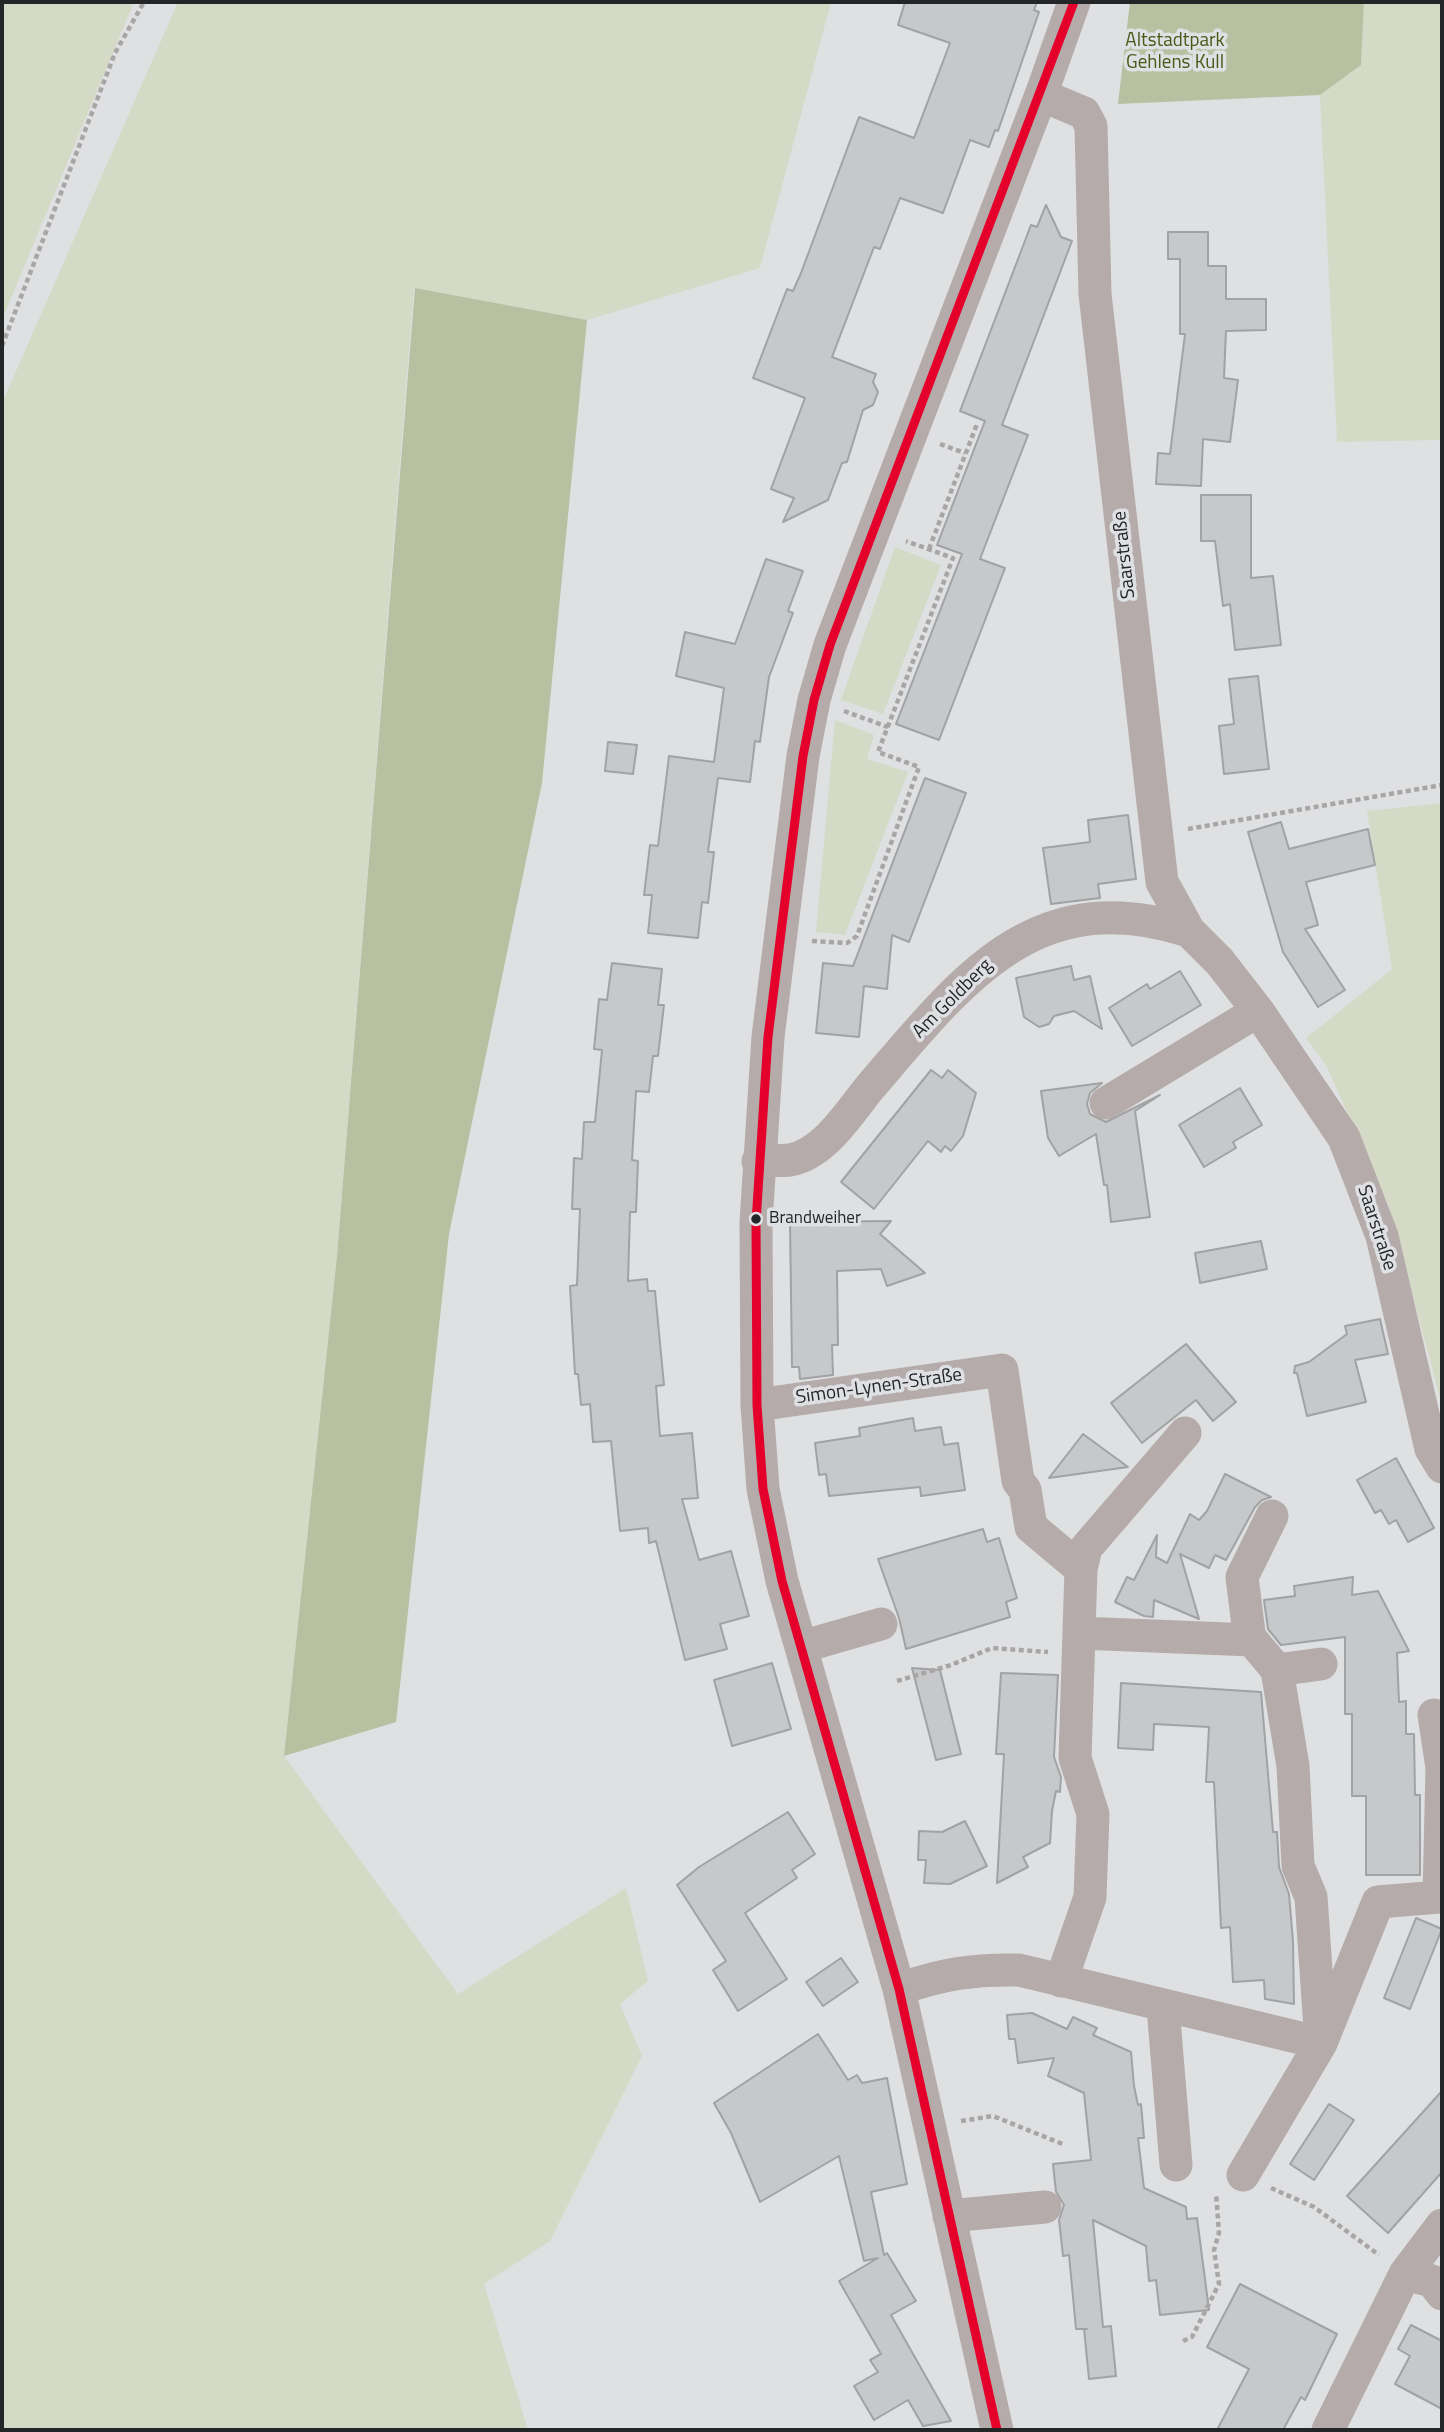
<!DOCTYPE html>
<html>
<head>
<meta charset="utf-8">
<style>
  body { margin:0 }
  #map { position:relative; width:1444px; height:2432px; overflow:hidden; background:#dfe0e2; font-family:"Titillium Web",sans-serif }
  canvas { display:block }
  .frame { position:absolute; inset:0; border:4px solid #242526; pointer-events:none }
</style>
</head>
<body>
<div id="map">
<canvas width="1444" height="2432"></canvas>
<div class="frame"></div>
</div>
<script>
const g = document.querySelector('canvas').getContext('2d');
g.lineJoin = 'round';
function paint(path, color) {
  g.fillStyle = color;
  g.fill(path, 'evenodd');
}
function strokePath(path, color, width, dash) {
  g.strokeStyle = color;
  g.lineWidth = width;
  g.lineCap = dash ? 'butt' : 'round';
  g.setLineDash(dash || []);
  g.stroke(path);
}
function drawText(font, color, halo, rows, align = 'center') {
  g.font = font + ' "Titillium Web",sans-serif';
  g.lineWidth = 7;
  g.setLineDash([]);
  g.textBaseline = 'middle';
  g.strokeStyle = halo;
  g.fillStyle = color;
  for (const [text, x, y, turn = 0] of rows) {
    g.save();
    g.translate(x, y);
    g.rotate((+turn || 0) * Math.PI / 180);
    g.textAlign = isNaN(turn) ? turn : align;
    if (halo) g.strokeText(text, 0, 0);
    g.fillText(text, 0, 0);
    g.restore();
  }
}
paint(new Path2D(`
  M2,2h132l-132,318z
  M178,2h653l-71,266 -173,52 -173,-32 -77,968 -53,500 174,238 168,-106 22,93 -28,23 22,52 -92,185 -66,43 44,146h-526v-2027z
  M1364,2h78v438l-105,2 -17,-347 41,-30z
  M895,547l46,18 -58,149 -42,-14z
  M835,720l39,15 -7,24 41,13 -63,163 -29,-3z
  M1442,803v602l-53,-198 -63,-142 -20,-27 86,-69 -25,-158z`), '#d5dac7');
paint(new Path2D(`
  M1130,2h234l-3,63 -41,30 -202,9z
  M415,288l172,32 -45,463 -93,451 -53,488 -112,34 53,-500z`), '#b8c0a1');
const building = new Path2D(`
  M905,2h132l-3,8 5,2 -41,119 -3,-1 -6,17 -19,-7 -27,73 -43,-15 -20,51 -6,-2 -42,110 44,17 -3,8 5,10 -5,13 -10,5 -16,52 -5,1 -14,37 -45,22 11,-24 -23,-9 34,-91 -52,-20 34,-89 6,2 8,-18 58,-156 55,21 36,-95 -52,-18z
  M1046,205l15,32 11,4 -70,184 26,10 -48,124 25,9 -66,172 -43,-16 66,-170 -25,-9 48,-124 -25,-10 71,-186 6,2z
  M1168,232h40v34h18v33h40v31l-40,1 -2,47 14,2 -8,62 -27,-3 -2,47 -45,-2 2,-31 12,1 15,-120h-5v-75h-12z
  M1201,495h50v83l22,-2 8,69 -46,5 -5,-46 -7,2 -8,-65h-14z
  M766,559l37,12 -15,40 5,2 -24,64 -9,65 -5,-1 -5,41 -32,-4 -10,74h6l-6,51 -6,-1 -4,36 -50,-5 4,-38h-8l6,-50 8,1 11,-90 45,6 10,-74 -48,-12 9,-44 50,12z
  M1258,676l11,93 -45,5 -5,-48 15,-2 -5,-45z
  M608,742l29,3 -4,29 -28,-3z
  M925,778l41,15 -57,149 -17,-7 -5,54 -23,-3 -5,51 -43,-4 7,-70 30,3z
  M1128,815l8,64 -38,5 2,14 -49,6 -8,-56 47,-6 -2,-22z
  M1281,822l8,27 79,-20 7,36 -69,17 12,43 -13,4 40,61 -27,17 -35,-55 -35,-120z
  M612,963l50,6 -4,36h6l-6,51h-5l-4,36 -13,-1 -4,69 6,1 -2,51h-6l-2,69 19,-2 1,12h7l9,94 -8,1 4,50 32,-3 6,65 -16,1 17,61 32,-9 18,65 -29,8 7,25 -42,11 -29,-119 -7,2 -1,-15 -28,3 -9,-90 -18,1 -3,-38 -9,1 -3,-31h-3l-5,-88 7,-1 3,-76h-8l2,-51 8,1 2,-37h11l7,-72 -8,-1 5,-50 8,1z
  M1071,966l3,14 16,-4 12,53 -28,-18 -20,5 -5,8 -10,3 -15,-10 -8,-39z
  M1180,971l21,34 -69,41 -23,-38 38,-24 3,5z
  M931,1070l11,8 6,-8 28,23 -13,43 -12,15 -6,-5 -4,6 -13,-11 -54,68 -33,-27z
  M1102,1083l-12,10 -3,11 3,10 16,8 54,-27 -25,16 15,106 -39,5 -4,-37h-3l-8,-51 -37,22 -11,-18 -7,-47z
  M1240,1088l22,37 -29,17 3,6 -32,19 -25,-42z
  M891,1221l-11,13 45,39 -38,13 -6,-17 -44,2 1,74h-6l1,30 -33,4 -1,-12h-7l-2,-145z
  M1261,1241l6,28 -67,14 -5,-30z
  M1380,1319l8,35 -33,6 11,42 -59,14 -10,-43h-3l1,-7 14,-4 38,-28 -2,-8z
  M1186,1344l50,58 -23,19 -17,-21 -54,43 -31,-40z
  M913,1418l2,13 26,-4 3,18 14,-2 7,47 -44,6 -1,-9 -91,9 -3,-22 -7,1 -4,-32 45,-7 -1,-8z
  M1083,1434l45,33 -79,11z
  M1396,1458l38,70 -26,14 -12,-22 -7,4 -8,-14 -6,3 -18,-33z
  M1225,1474l46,23 -9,3 -7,7 -29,53 -11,-5 -6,13 -29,-14 19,65 -45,-19 -1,17 -9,-1 -29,-14 12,-25 7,3 23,-45 -1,22 11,6 23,-49 9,6 8,-9z
  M983,1529l4,13 12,-4 18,60 -11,4 4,15 -104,32 -7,-31 -21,-59z
  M1353,1577l-1,18 26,-4 31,60 -12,2 2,49 7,-1v33h8l1,61h5v80h-54v-79h-14v-82h-7v-77l-64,8 -13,-16 -4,-29 31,-4 -1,-10z
  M772,1663l19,66 -59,17 -18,-66z
  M912,1668l28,2 21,84 -25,6z
  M1001,1673l57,2 -4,82 7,20 -1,15 -4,-1 -4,20 -2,32 -27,14 5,10 -31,16 7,-129h-8z
  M1121,1683l140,9 12,140h4l2,35 10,27 4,47 1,63 -29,-5 -1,-19 -31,2 -3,-55 -9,1 -7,-146h-8l3,-55 -55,-3 -1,26 -35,-2z
  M788,1812l27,42 -23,16 5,8 -52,35 42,66 -49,32 -25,-41 13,-9 -49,-76 22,-18z
  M965,1821l22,45 -37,18 -26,-1 2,-23h-8l1,-29 23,1z
  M1416,1918l26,11 -32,80 -26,-11z
  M841,1958l17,24 -35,24 -17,-24z
  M1032,2013l35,16 6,-12 24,11 -4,7 38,17 3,34 4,19 3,-1 3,34h-6l6,50 42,19 1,12 10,-1 12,92 -49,5 -4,-35 -7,1 -3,-35 -53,-26 10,107 8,-1 5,50 -27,3 -5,-50h3h-11l-7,-74 -6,1 -4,-36 5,-15 -8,-13 -3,-28 38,-4 -7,-67 -36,-17 6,-18 -36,5 -3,-24h-6l-2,-24z
  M818,2034l30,46 9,-5 5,8 25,-5 20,106 -36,8 13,63 3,-2 29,48 -25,14 60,106 -28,5 -15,-26 -34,20 -20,-34 24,-14 -8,-12 11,-6 -42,-73 39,-23 -14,3 -25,-105 -79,46 -29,-69 -17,-30z
  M1442,2091v81l-54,61 -41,-37z
  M1329,2104l25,16 -40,60 -24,-16z
  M1240,2284l97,50 -32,66 -4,-3 -18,33h-66l32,-61 -42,-22z
  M1411,2325l31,16v68l-47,-25 15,-28 -12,-7z`);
paint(building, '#c7c8ca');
strokePath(building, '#a1a2a4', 2);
strokePath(new Path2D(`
  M2,346l113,-293 29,-51
  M940,444l25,9
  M929,549l48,-125
  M844,711l44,16
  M1188,829l254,-44
  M812,941l35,2 10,-7 62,-169 -41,-15 75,-194 -47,-17
  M897,1681l54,-16 41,-17 56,4
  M961,2121l32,-5 72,29
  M1271,2188l43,19 65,48
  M1183,2341l9,-4 27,-53 -5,-34 5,-17 -3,-40`), '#a9a4a5', 4.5, [5, 3.5]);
strokePath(new Path2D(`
  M1041,95l43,18 7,13 4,168 67,588 27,49 31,31 38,49 86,127 38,98 49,213 11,18
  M1106,1103l152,-92
  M758,1161c10,-1 22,0 32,-1 35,-6 60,-49 81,-74 91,-106 164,-205 318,-155
  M757,1405l245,-35 16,111 7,9 6,37 50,42 -6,189 18,56 -3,83 -29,84
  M1081,1569l5,-21 99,-115
  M1250,1641l-8,-64 30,-61
  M801,1647l80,-23
  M1277,1670l44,-6
  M899,1989c44,-15 73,-20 120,-19l302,73 -10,-146 -13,-31 -5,-100 -16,-96 -25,-30 -173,-7
  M1163,2007l13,158
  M1243,2175l78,-132 57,-141 61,-5 3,-129 -8,-53
  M949,2216l96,-9
  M1405,2274l27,7 10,13
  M997,2430l-98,-441 -117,-408 -19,-92 -6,-84 -1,-183 12,-185 35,-281 11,-56 16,-55 211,-550 33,-93
  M1328,2430l77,-156 37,-49`), '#b4abaa', 33);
strokePath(new Path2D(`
  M997,2430l-98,-441 -117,-408 -19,-92 -6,-84 -1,-183 12,-185 35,-281 11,-56 16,-55 244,-643`), '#e4002b', 9);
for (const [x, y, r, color] of [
  [756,1219,6,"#242526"]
]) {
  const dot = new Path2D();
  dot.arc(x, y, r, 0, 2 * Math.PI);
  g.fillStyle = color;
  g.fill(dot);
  strokePath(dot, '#dee0e3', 2.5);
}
drawText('17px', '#242526', '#dee0e3', [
  ["Brandweiher",769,1219]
], 'left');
drawText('19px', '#4b5715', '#dee0e3', [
  ["Altstadtpark",1175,41],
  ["Gehlens Kull",1175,63]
]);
drawText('19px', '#242526', '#dee0e3', [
  ["Saarstraße",1125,555,-96],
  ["Am Goldberg",953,999,-45],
  ["Saarstraße",1376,1228,72],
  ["Simon-Lynen-Straße",879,1387,-8]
]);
</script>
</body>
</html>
